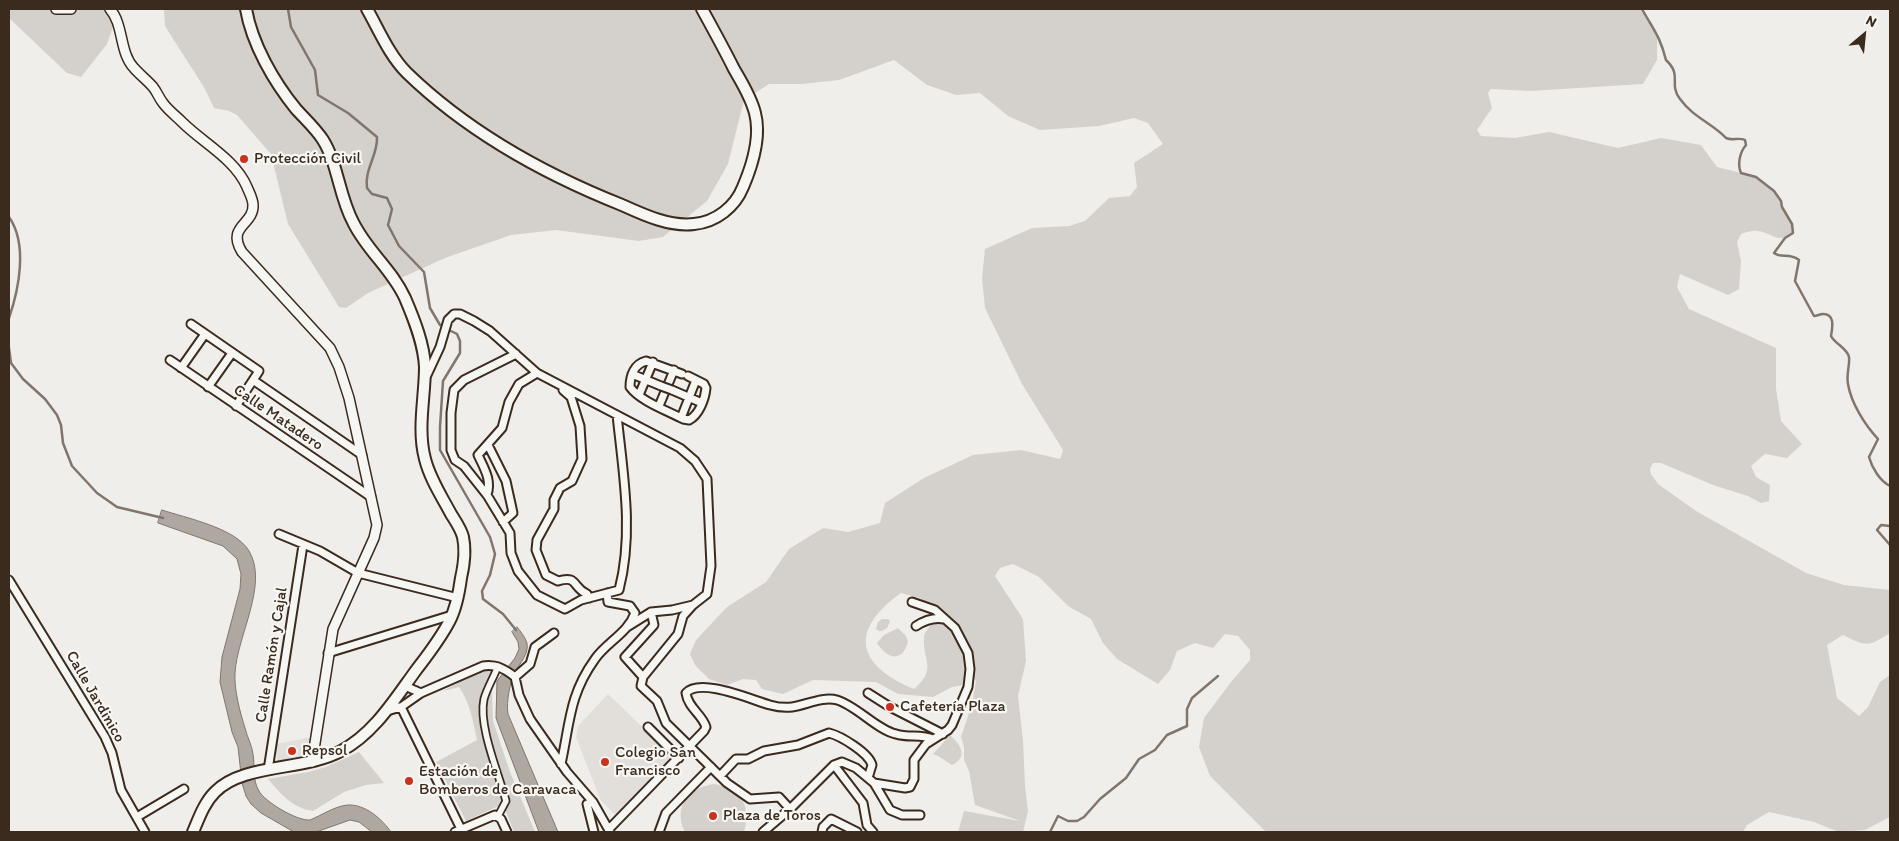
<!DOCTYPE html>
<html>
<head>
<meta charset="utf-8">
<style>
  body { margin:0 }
  #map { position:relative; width:1899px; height:841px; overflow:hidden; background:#efeeea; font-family:Itim,sans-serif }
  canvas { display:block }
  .frame { position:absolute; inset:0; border:10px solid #3b2a1e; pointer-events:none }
  .north { position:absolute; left:1839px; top:10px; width:50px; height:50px; -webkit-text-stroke:4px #f6f6f2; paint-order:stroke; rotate:28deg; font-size:14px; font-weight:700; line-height:20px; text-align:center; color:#3b2a1e }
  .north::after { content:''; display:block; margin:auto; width:18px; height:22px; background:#3b2a1e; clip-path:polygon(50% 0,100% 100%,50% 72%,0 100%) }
</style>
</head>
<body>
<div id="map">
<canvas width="1899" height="841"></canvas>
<div class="frame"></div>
<div class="north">N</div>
</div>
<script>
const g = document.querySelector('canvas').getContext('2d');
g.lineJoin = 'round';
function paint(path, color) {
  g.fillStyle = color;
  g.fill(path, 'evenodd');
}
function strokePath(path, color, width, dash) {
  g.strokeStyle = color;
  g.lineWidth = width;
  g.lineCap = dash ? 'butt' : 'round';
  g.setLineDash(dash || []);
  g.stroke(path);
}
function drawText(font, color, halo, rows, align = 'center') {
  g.font = font + ' Itim,sans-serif';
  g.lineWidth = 4.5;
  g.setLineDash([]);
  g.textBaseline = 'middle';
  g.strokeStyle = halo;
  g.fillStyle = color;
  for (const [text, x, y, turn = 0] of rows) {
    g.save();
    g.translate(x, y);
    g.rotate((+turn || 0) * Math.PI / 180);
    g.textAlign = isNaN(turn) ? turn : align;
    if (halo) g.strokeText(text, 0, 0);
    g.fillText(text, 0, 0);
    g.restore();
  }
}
paint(new Path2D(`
  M608,694l66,63 -58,59 -16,-17 -24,-62 2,-11z
  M311,737l-4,21 -30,3 -1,-17z`), '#e2dfdb');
paint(new Path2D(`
  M9,9h100l5,15 -7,20 -26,33 -14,-4 -58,-55z
  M164,9h1478l15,24v27l-14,24 -113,7 -39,-2 -3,4 4,15 -15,22 4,6 34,2 34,-6 69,16 43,-10 40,7 16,22c20,5 55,11 64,34 1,2 1,5 2,7 3,10 10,15 10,25 -17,12 -20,-1 -36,-2 -5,-1 -12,2 -16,3l-4,8 4,19 -2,28 -11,6 -48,-21 -3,13 12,22 87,39v41l5,32 21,23 -15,14 -22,-4 -14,12 5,11 14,8 -1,16 -8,2 -13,-7 -35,-11 -52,-22h-8l-3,6 1,5 7,10 38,27 110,62 38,12 46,5v43c-22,14 -23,14 -47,2l-16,10 10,53 22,18 9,-9 12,-25 10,-7v142l-25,13 -26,2 -25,-10 -45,-10 -22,13 -4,7h-477l-56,-56 -11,-29 5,-29 27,-36 19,-22v-10l-12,-14 -13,-2 -12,14 -18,-5 -18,8 -7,19 -12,14 -41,-25 -14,-16 -12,-24 -23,-13 -29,-29 -26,-13 -13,4 -5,8 28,43 3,42 -8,35 5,44 2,46 3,25 -5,21h-65l6,-21 56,10 -45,-16 -6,-34 -5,-11v-13l-3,-10 11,-33 4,-23 -2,-3 -5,-1 -6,8 -11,2 -19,10 -35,-3 -22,-12 -63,-2 -30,14 -21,-5 -6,-9 -13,-1 -16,6 -18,-6 -14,-14 -5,-11 6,-14 31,-33 39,-25 23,-33 34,-21 25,4 32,-9 5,-20 39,-25 49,-23 48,-5 39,9 3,-9 -41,-66 -37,-76 -3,-30 3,-29 47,-21 37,-2 16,-5 24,-23 21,-2 7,-9 -3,-24 29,-19 -15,-21 -14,-5 -35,8 -59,4 -32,-14 -28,-23 -24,2 -29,-10 -33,-25 -55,20 -37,4h-33l-25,16 -16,64 -21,37 -44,36 -24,4 -83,-11 -45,5 -66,23 -77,35 -22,15 -7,-1 -51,-83 -17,-70 -34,-39 -8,-4 -15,-3 -9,-19 -40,-63zM901,593l19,5 26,22 -16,6c-2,3 -6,7 -6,11 -2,23 14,32 -10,52 -57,-24 -66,-58 -13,-96z
  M882,619h6l2,2 -3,7 -5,3h-3l-3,-2 2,-7z
  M898,628l8,8 2,6c-6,21 -21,17 -31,1l7,-8z
  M488,669l7,1 -3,20 1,31 17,51 25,60h-21l-11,-28 -37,17 -30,-59 41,-22c-4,-19 -7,-37 -18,-53l-16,4 33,-18z
  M950,735c10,9 19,22 2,30l-14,-9 -5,-2z
  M359,752l25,31 -18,2 -22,7 -31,19c-21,-3 -32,-17 -45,-32l40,-7 18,-5z
  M714,784c27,5 38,22 30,48h-59c-13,-25 5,-45 29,-48z`), '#d4d1cc');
const water = new Path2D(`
  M162,510c24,8 74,18 87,41 20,33 -12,85 -14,122 -1,17 5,39 10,55 2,9 7,17 8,26 2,11 -1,26 6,37 6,11 38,30 51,29 12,-5 25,-14 38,-15 17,-1 34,14 43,27h-19l-13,-10 -9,-2 -34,12h-22l-33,-19 -10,-9 -5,-8 -4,-13 -4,-36 -6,-15 -12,-50 2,-25 18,-68 1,-15 -4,-15 -14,-13 -65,-23z
  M517,627c4,5 8,10 10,16 2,11 -7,20 -12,29 -5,11 -9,29 -7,42l50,118h-19l-43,-114 1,-37 18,-23 4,-9 -1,-7 -6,-10z`);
paint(water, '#afa8a1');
strokePath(water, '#81766d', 1);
strokePath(new Path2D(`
  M288,9l3,18 24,43 3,25 30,18 29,24c1,18 -13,33 -10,51l5,6 15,4 5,11 -4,16 11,21 25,26 6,36 10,17
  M1642,9c11,20 18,27 24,51 17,16 2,23 14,39 14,19 32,24 46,39 7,3 13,-1 19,2l1,5c-6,7 -9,19 -5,28l15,4 18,14 7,10 1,6 10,17 1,9 -8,5 -11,15c8,6 15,-1 25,7l-4,21 19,35c3,0 6,-2 9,-2 13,0 9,15 8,22 4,8 16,12 18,21 1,8 -3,18 -1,27 3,19 17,41 30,55l-9,18c3,11 11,24 21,29
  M9,217c19,27 10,72 0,101
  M451,331l6,3 3,7v12l-17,28 -3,46v23l50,87 5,17 -5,21 -8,16 1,8 20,15 13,16
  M9,348l2,15 12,16 22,20 12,16 4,10 2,18 9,23 25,27 20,14 46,11
  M1890,526l-9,-1 -4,5 13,15
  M1050,832l8,-16 10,5h9l7,-4 16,-18 26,-21 13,-19 16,-9 12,-15 20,-9v-17l5,-11 26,-22`), '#81766d', 2.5);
const pedestrian = new Path2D(`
  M498,666c-4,11 -11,22 -14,33 -6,27 15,75 22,102l-8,15`);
const minor = new Path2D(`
  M191,324l68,47 -23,35
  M516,354l-52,26 -10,10 -3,23v37l4,10 9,6 23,29 23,38 1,20 7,18 19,24 28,14 16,-9 38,-10c15,-57 4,-117 -2,-175
  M170,360l201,137
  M181,368l24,-34
  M632,374l29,12
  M682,374l-36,-13c-12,3 -16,15 -16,26 10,14 38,24 53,32l6,1c10,-5 16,-21 17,-32l-2,-4 -16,-8
  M427,375l13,-28 8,-27 6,-6h6l14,7 16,10 47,42 143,75 15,13 12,18 4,87 -4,28 -14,11 -21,5 -21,2 -24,15
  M253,380l109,75
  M208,387l24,-34
  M563,390l8,7 9,29 2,33 -10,22 -12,7 -6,12v9l-17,31 -1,10 10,25 12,6c20,-6 14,6 29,13l2,4
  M672,390l30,13
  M639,395l14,-33
  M659,406l15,-36
  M681,418l15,-38
  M488,445l18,36 7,32 -10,9
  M487,495c5,-15 -3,-27 -9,-40l24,-27 7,-26 10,-18 18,-11
  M279,534l41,17 38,22 100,25
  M9,580l96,157 7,16 9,37 24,42
  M692,606l-9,10 -5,18 -35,43 -2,9 16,15 9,22 61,60 23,16 29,-2 11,12
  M916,626c9,-6 17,-9 28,-7
  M328,653l124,-38
  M515,677l15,-13 5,-17 19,-14
  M643,677l-18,-20 29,-32 -3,-13
  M405,686l16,7
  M868,693l22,14 53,27
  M398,707h3l60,122
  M387,711l14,-4 20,-14 62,-27c13,-2 22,3 32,11l4,18 11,24 37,53 26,30 17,30
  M648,727l31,31
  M561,764c9,-41 8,-69 34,-105 12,-17 33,-26 40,-46l-5,-7 -22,-4 -1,-9
  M834,765l29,38 4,22 6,7
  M268,770l35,-225
  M720,776l16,-17h12l16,-8 34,-6 31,-12c12,3 40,20 43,32l-4,13
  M874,783l31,5 5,-1 4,-8v-19l12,-16 22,-14 4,-5 16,-38 2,-18 -2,-16 -13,-25 -20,-18 -23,-8
  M593,802l-6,2 7,28
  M137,817l47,-28
  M609,829l95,-98 2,-4c-4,-13 -18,-19 -20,-34 14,-16 66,7 84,12 7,2 14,3 22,2 14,-2 31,-11 45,-7 20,6 40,30 59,34 12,4 25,0 37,5
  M455,832l40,-17 6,4 6,13
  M659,832l7,-19 45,-46
  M763,832l27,-23 44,-44 8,-3 14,6 18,15 16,27 12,5h18
  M822,832l1,-5 8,-8 26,13`);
const tertiary = new Path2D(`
  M56,9h15
  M110,9c14,16 9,43 24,59 6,7 13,12 19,19 4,5 6,11 10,16 5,7 13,13 19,19 21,21 53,37 65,65 2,5 6,12 6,18 1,20 -27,21 -11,47l88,96 9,19 10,31 28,127 -3,13 -41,91 -21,133`);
const secondary = new Path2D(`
  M367,9c12,21 22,46 40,64 61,59 137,101 215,132 22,10 48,22 72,19 22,-2 41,-17 49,-37 9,-21 18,-51 12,-74 -4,-16 -13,-30 -21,-44 -10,-20 -21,-40 -32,-60
  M193,832c6,-14 11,-29 22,-40 28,-29 90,-21 126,-41 32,-17 52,-49 73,-78 12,-16 25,-32 35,-51 7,-13 10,-29 12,-44 3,-13 5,-27 2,-41 -2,-8 -7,-15 -12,-23 -9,-17 -21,-35 -26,-55 -8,-30 0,-62 0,-92 -1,-23 -11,-48 -20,-69 -14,-30 -38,-47 -52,-76 -14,-26 -15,-58 -30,-82 -7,-11 -18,-21 -27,-31 -22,-27 -44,-65 -50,-100`);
strokePath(pedestrian, '#3b2a1e', 9);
strokePath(minor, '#3b2a1e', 11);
strokePath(tertiary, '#3b2a1e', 12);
strokePath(secondary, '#3b2a1e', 14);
strokePath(pedestrian, '#f6f6f2', 5.5);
strokePath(minor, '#f6f6f2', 7);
strokePath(tertiary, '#f6f6f2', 9);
strokePath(secondary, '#f6f6f2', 10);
const minorBridge = new Path2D(`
  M661,386l11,4`);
strokePath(minorBridge, '#3b2a1e', 11, []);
strokePath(minorBridge, '#f6f6f2', 7);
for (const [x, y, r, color] of [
  [244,159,5,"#c8321e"],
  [890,707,5,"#c8321e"],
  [292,751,5,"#c8321e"],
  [605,762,5,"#c8321e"],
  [409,781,5,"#c8321e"],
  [713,816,5,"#c8321e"]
]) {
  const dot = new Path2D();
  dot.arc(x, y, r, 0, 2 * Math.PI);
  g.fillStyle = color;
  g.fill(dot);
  strokePath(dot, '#f6f6f2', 2);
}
drawText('16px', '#3b2a1e', '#f6f6f2', [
  ["Protección Civil",254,159],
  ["Cafetería Plaza",900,707],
  ["Repsol",302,751],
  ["Colegio San",615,753],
  ["Francisco",615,771],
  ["Estación de",419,772],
  ["Bomberos de Caravaca",419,790],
  ["Plaza de Toros",723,816]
], 'left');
drawText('16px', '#3b2a1e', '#f6f6f2', [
  ["Calle Matadero",278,418,34],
  ["Calle Ramón y Cajal",272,655,-81],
  ["Calle Jardinico",95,697,60]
]);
</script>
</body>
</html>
